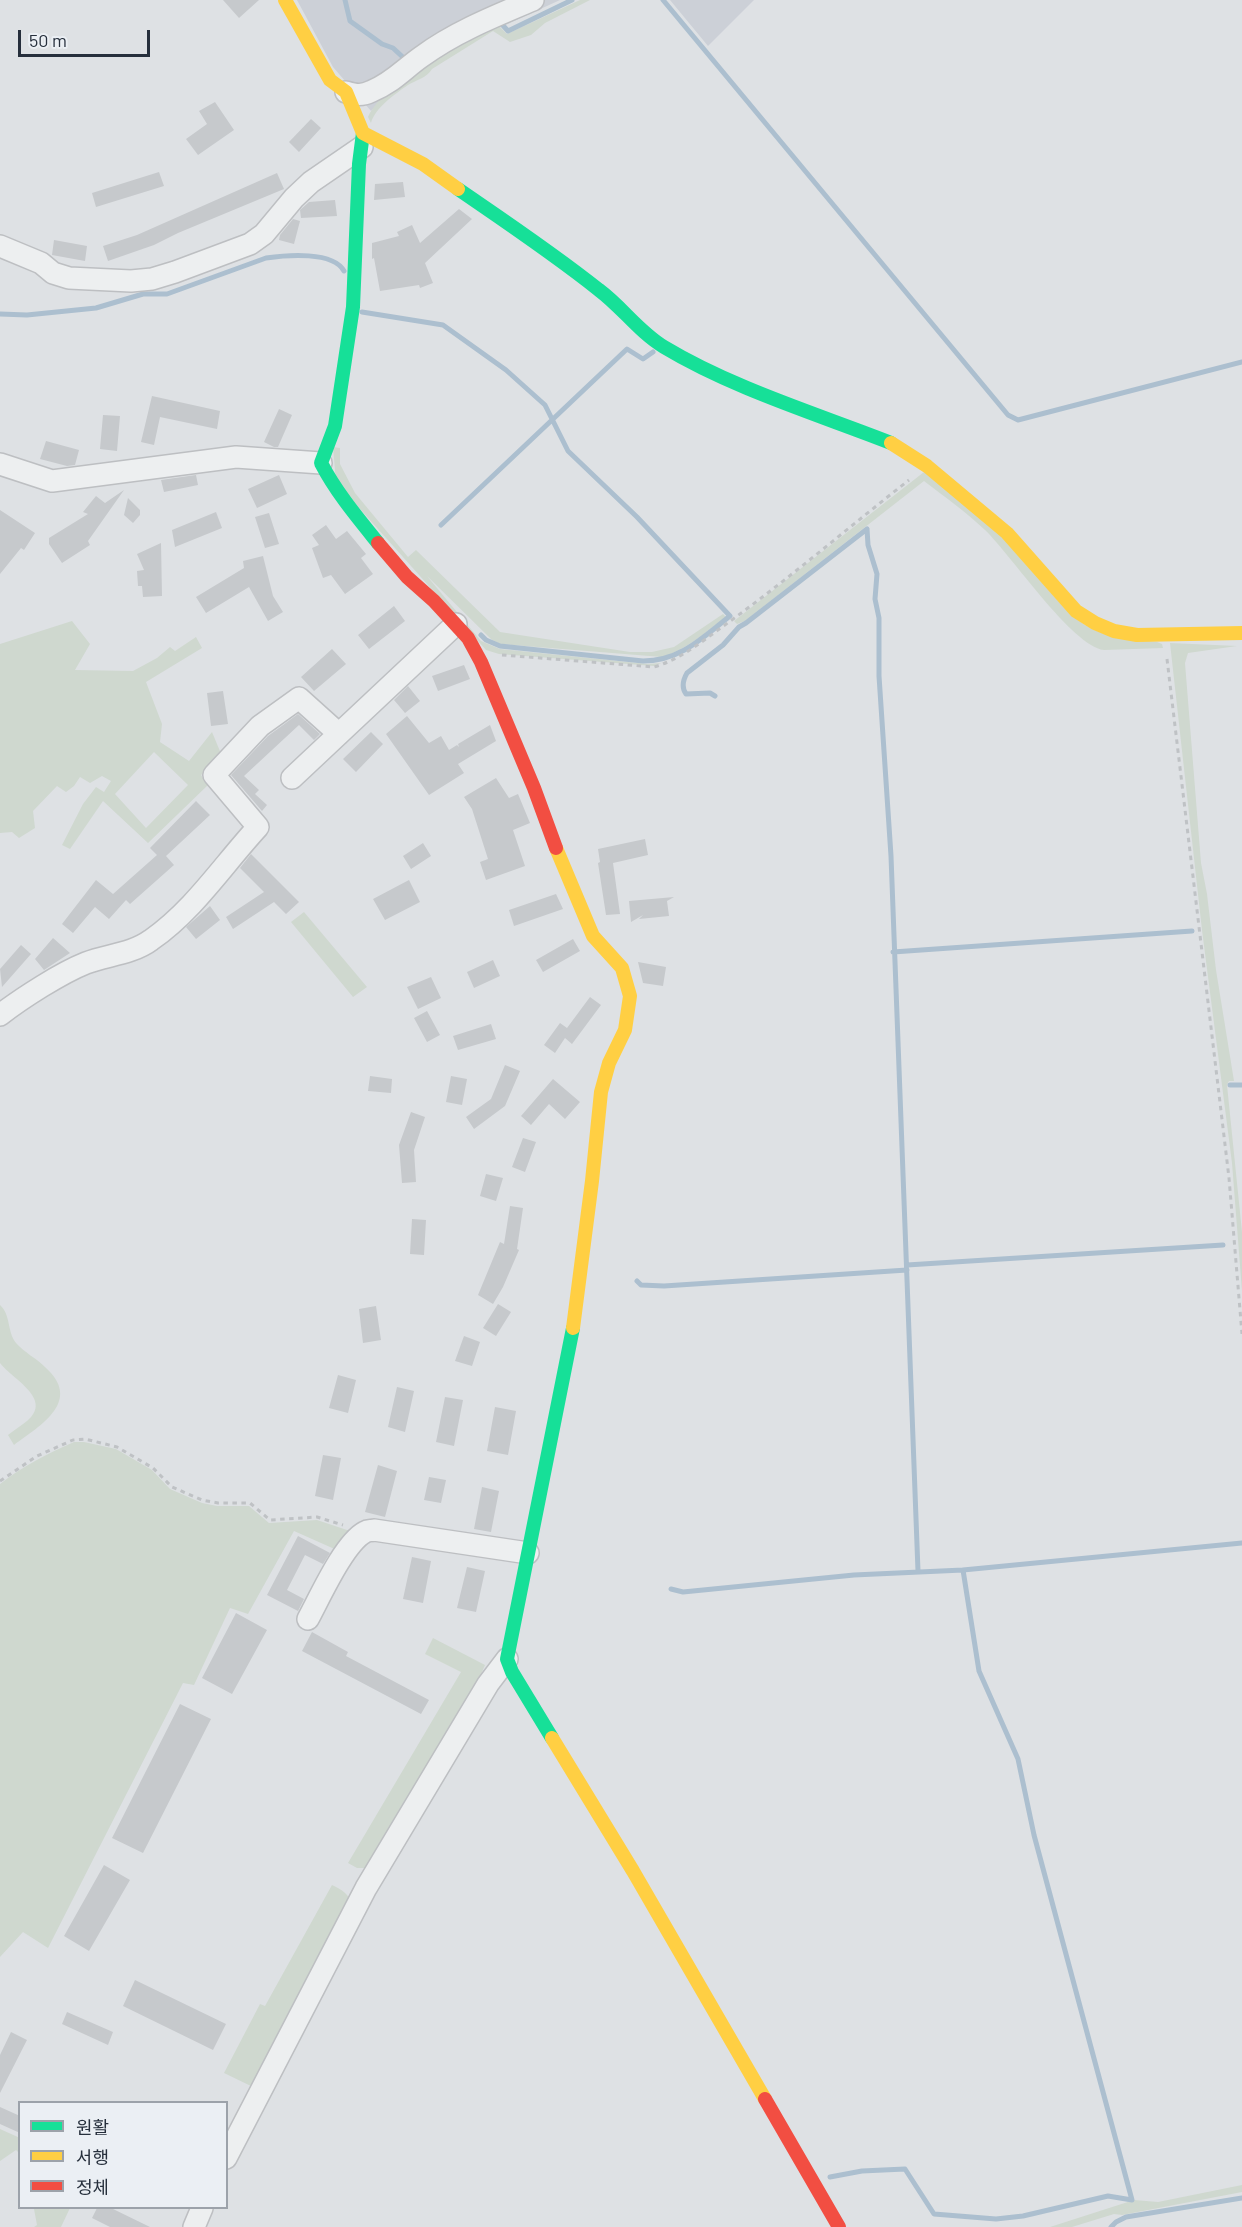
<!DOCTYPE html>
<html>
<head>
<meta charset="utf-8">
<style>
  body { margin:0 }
  #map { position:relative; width:1242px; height:2227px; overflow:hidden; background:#dee1e4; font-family:Barlow,"Noto Sans KR",sans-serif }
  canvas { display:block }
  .legend { position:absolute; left:18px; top:2101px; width:210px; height:108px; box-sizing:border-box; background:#ebeff4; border:2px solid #9ca2aa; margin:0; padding:8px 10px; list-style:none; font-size:18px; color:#262f3c }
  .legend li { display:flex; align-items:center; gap:12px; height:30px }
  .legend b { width:30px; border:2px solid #9ca2aa }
  .scale { position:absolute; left:18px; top:30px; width:132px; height:27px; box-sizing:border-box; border:3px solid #262f3c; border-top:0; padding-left:8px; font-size:18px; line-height:21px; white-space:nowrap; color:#262f3c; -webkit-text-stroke:4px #ebeff4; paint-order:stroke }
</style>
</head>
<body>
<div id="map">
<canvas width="1242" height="2227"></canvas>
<ul class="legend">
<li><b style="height:8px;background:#16e098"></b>원활</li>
<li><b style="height:8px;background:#ffcf43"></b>서행</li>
<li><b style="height:8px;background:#f24e42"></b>정체</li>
</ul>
<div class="scale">50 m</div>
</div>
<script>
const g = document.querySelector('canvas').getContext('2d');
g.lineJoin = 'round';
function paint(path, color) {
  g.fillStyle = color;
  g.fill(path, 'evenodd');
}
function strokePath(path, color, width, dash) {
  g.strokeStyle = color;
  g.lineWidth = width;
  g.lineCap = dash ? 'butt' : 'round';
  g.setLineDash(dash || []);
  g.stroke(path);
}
paint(new Path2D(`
  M297,0h263l-61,28 -2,-5 -99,61 -27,27 -38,-44z
  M670,0h84l-46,46z`), '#ccd0d7');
paint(new Path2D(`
  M580,0h10l-45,23 -14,12 -21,7 -17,-11 -61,38c-5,9 -16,11 -24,16 -13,9 -33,23 -37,38l-3,-6c18,-38 92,-74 128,-94l11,11z
  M333,447l7,1v16l15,29 53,64 8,-7 84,82 130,20h22l22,-5 49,-33 3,3c-20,15 -40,33 -64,40l-162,-13 -8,-4 -65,-64 54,65 19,8 148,15 13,-1 15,-6 -22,9 -155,-12 -13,-4 -150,-168z
  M924,472c27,20 55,40 79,63 31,28 56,82 96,97 18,7 39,8 58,10l5,2 1,4 -59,2c-32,-4 -92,-94 -119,-120 -19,-18 -40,-33 -61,-49l-179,140 -8,3 -3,-3z
  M72,621l18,23 -15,26 58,1 24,-13 13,-11 5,4 21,-14 6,11 -56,34 16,42 -2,18 29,19 23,-29 10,24 -21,19 7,10 -60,58 -45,-42 -33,48 -8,-4 21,-41 13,-17 8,5 7,-11 -9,-5 -12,7 -10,-6 -6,9 -8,6 -9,-6 -24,25 2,17 -16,10 -7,-6 -12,1v-189zM154,752l34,33 -42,43 -31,-34z
  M1170,643l67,3 -49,7 -3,10 16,200 6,31 9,76 18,111h-5l-2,4 15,147v59l-10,-128 -30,-233z
  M304,912l63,75 -14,10 -62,-75z
  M0,1305c11,10 7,27 16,38 9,10 20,15 29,24 38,34 -4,58 -31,78l-6,-10c6,-5 13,-9 19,-14 27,-22 -15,-42 -27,-58z
  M74,1442h10l32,7 36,21 18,19 32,14 15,3h32l20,17 48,-3 36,12 -14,19 -45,-20 -46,83 -18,-6 -36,77 -11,-2 -135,265 -25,-16 -23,25v-473c23,-18 47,-30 74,-42z
  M433,1638l52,27 -9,21 -110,182h-9l-9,-5 113,-191 -36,-18z
  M332,1885c10,5 16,8 20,19l-99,183 -29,-14 36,-69 5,2z
  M0,2129l20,9 -1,15 -3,-3 -16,11z
  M1242,2185v7l-120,23 -8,-1 -42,13h-22l84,-27 24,2z
  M35,2208h35l-9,19h-27l3,-2 -3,-16z`), '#cfd8cf');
strokePath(new Path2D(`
  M345,0l5,21 32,23 11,4 14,13
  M663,0l345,415 10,5 224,-58
  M498,20l10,11 64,-31
  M362,312l81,13 63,45 39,35 23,46 69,66 93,99c-28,22 -50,45 -87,45l-143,-15 -14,-6 -5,-5
  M0,314l27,1 69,-7 47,-14h24l99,-36c21,-3 67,-7 78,13
  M441,525l186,-176 16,10 10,-7
  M867,529l1,16 9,29 -2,25 4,19v58l12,180 27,715
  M715,696l-5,-3 -24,1c-5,-7 -3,-14 1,-21l36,-28 16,-18 7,-4 121,-94
  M893,952l299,-21
  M1230,1085h12
  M907,1265l316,-20
  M637,1281l4,4 23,1 243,-16
  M671,1589l12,3 171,-17 109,-5 279,-27
  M830,2177l32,-6 43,-2 29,45 62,5 27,-3 85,-20 24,4 -98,-365 -16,-76 -39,-88 -16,-101
  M1111,2227l5,-5 10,-5 116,-19`), '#acbfcf', 5);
paint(new Path2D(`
  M223,0h36l-20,18z
  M215,102l19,28 -36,25 -12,-16 21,-15 -8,-13z
  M311,119l10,9 -22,24 -10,-10z
  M159,172l5,14 -68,21 -4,-14z
  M277,173l7,16 -106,44 -24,12 -46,16 -5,-15 34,-11z
  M403,182l2,15 -31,3 1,-16z
  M335,200l2,16 -36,2 -1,-8 9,-8z
  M459,209l13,10 -47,44 8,20 -13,5 -1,-3 -39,6 -6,-33 -2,1v-16l27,-7 -2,-4 15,-7 8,18z
  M293,219l7,2 -6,23 -15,-4 1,-5z
  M54,240l33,6 -2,15 -33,-6z
  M152,396l68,15 -3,18 -57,-12 -6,28 -13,-3z
  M279,409l13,6 -14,32h-4l-10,-5z
  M103,415l17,1 -3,35 -17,-2z
  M46,441l33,9 -4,15 -8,1 -27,-7z
  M196,475l2,10 -34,7 -3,-12z
  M279,475l8,19 -30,14 -9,-19z
  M124,490l-36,51 2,4 -28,18 -13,-19v-6l39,-24 -5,-2 13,-16 9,7z
  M128,498l12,12v5l-7,8 -9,-8z
  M0,510l35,23 -11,17 -3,-2 -21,26z
  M216,512l6,16 -47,19 -3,-17z
  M269,513l10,31 -14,4 -10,-31z
  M326,525l10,14 11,-8 19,23 -5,4 12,16 -28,20 -14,-19 -8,3 -11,-30 7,-3 -7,-10z
  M161,543l1,53 -19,1 -1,-11h-4l-1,-15 7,-1 -7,-16z
  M263,556l10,40 10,16 -15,9 -19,-34 -43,26 -10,-16 48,-29 -1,-7z
  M394,606l11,15 -36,28 -11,-14z
  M332,649l14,15 -32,27 -13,-14z
  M464,665l6,14 -32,12 -6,-15z
  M408,686l12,15 -15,12 -11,-13z
  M223,691l5,33 -17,2 -4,-33z
  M298,714l22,20 -6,6 -15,-15 -55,51 15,14 -4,4 12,11 -5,6 -31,-36 37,-39z
  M407,716l22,27 12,-7 8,14 8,-5 2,2 -1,-3 32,-19 6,16 -38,23 6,9 -35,22 -43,-61z
  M371,732l12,12 -27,28 -13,-13z
  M496,778l13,20 9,-4 12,29 -17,7 12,36 -39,14 -6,-18 8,-3 -16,-50 -8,-12z
  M196,801l14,14 -44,41 8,9 -44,39 -4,-4 -17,19 -14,-12 -22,26 -11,-9 34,-44 17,14 44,-39 -7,-7z
  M645,839l3,16 -35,8 7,51 -14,1 -8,-52 2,-1 -2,-13z
  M423,843l8,13 -20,13 -8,-13z
  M251,854l48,48 -13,12 -12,-12 -41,27 -7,-12 38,-25 -24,-24z
  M409,880l11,22 -35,18 -12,-21z
  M556,894l7,15 -49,17 -5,-16z
  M674,897l-7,4 2,15 -30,3 4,-4 -12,7 -2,-21z
  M210,906l10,14 -24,19 -10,-12z
  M53,938l17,15 -26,17 -9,-11z
  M573,939l7,12 -37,21 -7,-12z
  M21,945l10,9 -29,33 -2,-18z
  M493,960l7,16 -26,12 -7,-16z
  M638,962l28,5 -3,19 -20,-3z
  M431,977l10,21 -23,11 -11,-22z
  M590,997l11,8 -29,39 -7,-6 -10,15 -11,-8 16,-22 7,5z
  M427,1011l13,24 -13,7 -13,-24z
  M491,1024l5,15 -38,11 -5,-14z
  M505,1065l15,6 -15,35 -31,23 -8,-12 25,-18z
  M370,1076l22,3 -1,14 -23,-2z
  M451,1076l16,3 -5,26 -16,-3z
  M553,1079l27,23 -15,17 -16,-15 -18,21 -10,-9z
  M411,1112l14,5 -11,33 2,32 -14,1 -3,-38z
  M523,1138l13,4 -11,30 -13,-5z
  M486,1174l17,4 -7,23 -16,-5z
  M510,1206l13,2 -6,41 2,1 -16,37 -10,17 -15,-9 22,-53 4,2z
  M412,1219l14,1 -2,35 -14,-1z
  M498,1304l13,8 -15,24 -13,-8z
  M376,1306l5,34 -18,3 -4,-34z
  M464,1336l16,6 -8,24 -17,-5z
  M338,1375l18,5 -8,33 -19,-5z
  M397,1387l17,4 -9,41 -17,-5z
  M445,1397l18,3 -9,46 -18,-4z
  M495,1407l21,4 -8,44 -21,-4z
  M323,1455l18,3 -8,42 -18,-4z
  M378,1465l19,6 -12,46 -20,-5z
  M429,1477l17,3 -5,23 -17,-3z
  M482,1487l17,4 -8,41 -17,-3z
  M298,1536l32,17 -7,11 -18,-9 -18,35 17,9 -6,12 -31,-16z
  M412,1557l19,4 -8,42 -20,-4z
  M467,1567l18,4 -9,41 -19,-4z
  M236,1613l31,17 -35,64 -30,-16z
  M312,1632l36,20 -2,4 83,44 -8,14 -119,-63z
  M180,1704l31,15 -68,134 -31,-15z
  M104,1865l26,15 -41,71 -25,-15z
  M135,1980l91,44 -13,26 -90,-44z
  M67,2012l46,20 -5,13 -46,-21z
  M11,2032l16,8 -27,53v-38z
  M0,2107l20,9v17l-20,-9z
  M97,2208h14l39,19h-40l-18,-9z`), '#c6c9cc');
const street = new Path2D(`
  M346,92c10,3 16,4 26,-1 20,-8 32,-22 49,-34 34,-25 74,-41 112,-57
  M0,246l41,17 12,10 16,5 62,3 21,-2 23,-7 75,-28 14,-10 30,-36 17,-16 51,-35
  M0,464l52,17 184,-24 85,6
  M292,778l164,-154
  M0,1015c22,-17 61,-42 86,-52 21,-8 46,-9 65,-23 43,-30 72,-75 107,-113l-44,-52 46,-49 39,-28 40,36
  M308,1619c12,-22 36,-76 57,-87 3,-2 6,-1 9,-2l154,23
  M226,2158l140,-270 122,-204 19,-25
  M194,2227l8,-19`);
strokePath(street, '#bdbfc2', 24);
strokePath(new Path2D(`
  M502,655l152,12c28,-8 51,-28 75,-45 62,-45 120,-95 180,-142
  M1167,659l62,519 13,156
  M0,1481l37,-25 36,-16 12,-1 32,8 36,21 19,19 30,13 16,3h32l20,17 47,-3 26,8`), '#bfc2c5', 3, [4.5, 4.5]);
strokePath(street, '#edeff0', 21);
strokePath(new Path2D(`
  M363,133l-4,31 -6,143 -18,119 -14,37c15,29 36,54 57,80
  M458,189c48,33 96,65 141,101 23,17 40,42 65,57 68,41 153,67 227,96
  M552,1738l-40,-66 -5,-13 66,-331`), '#16e098', 14);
strokePath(new Path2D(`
  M285,0l45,80 16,12 17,41 60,31 35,25
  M891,443l36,23 80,67 69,78 19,12 19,8 23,4 105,-2
  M556,848l37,88 29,32 8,28 -5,34 -16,33 -8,29 -9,89 -19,147
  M552,1738l81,133 132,228`), '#ffcf43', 14);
strokePath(new Path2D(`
  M378,543l29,34 27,24 34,37 13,24 53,126 22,60
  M765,2099l74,128`), '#f24e42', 14);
</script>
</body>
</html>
